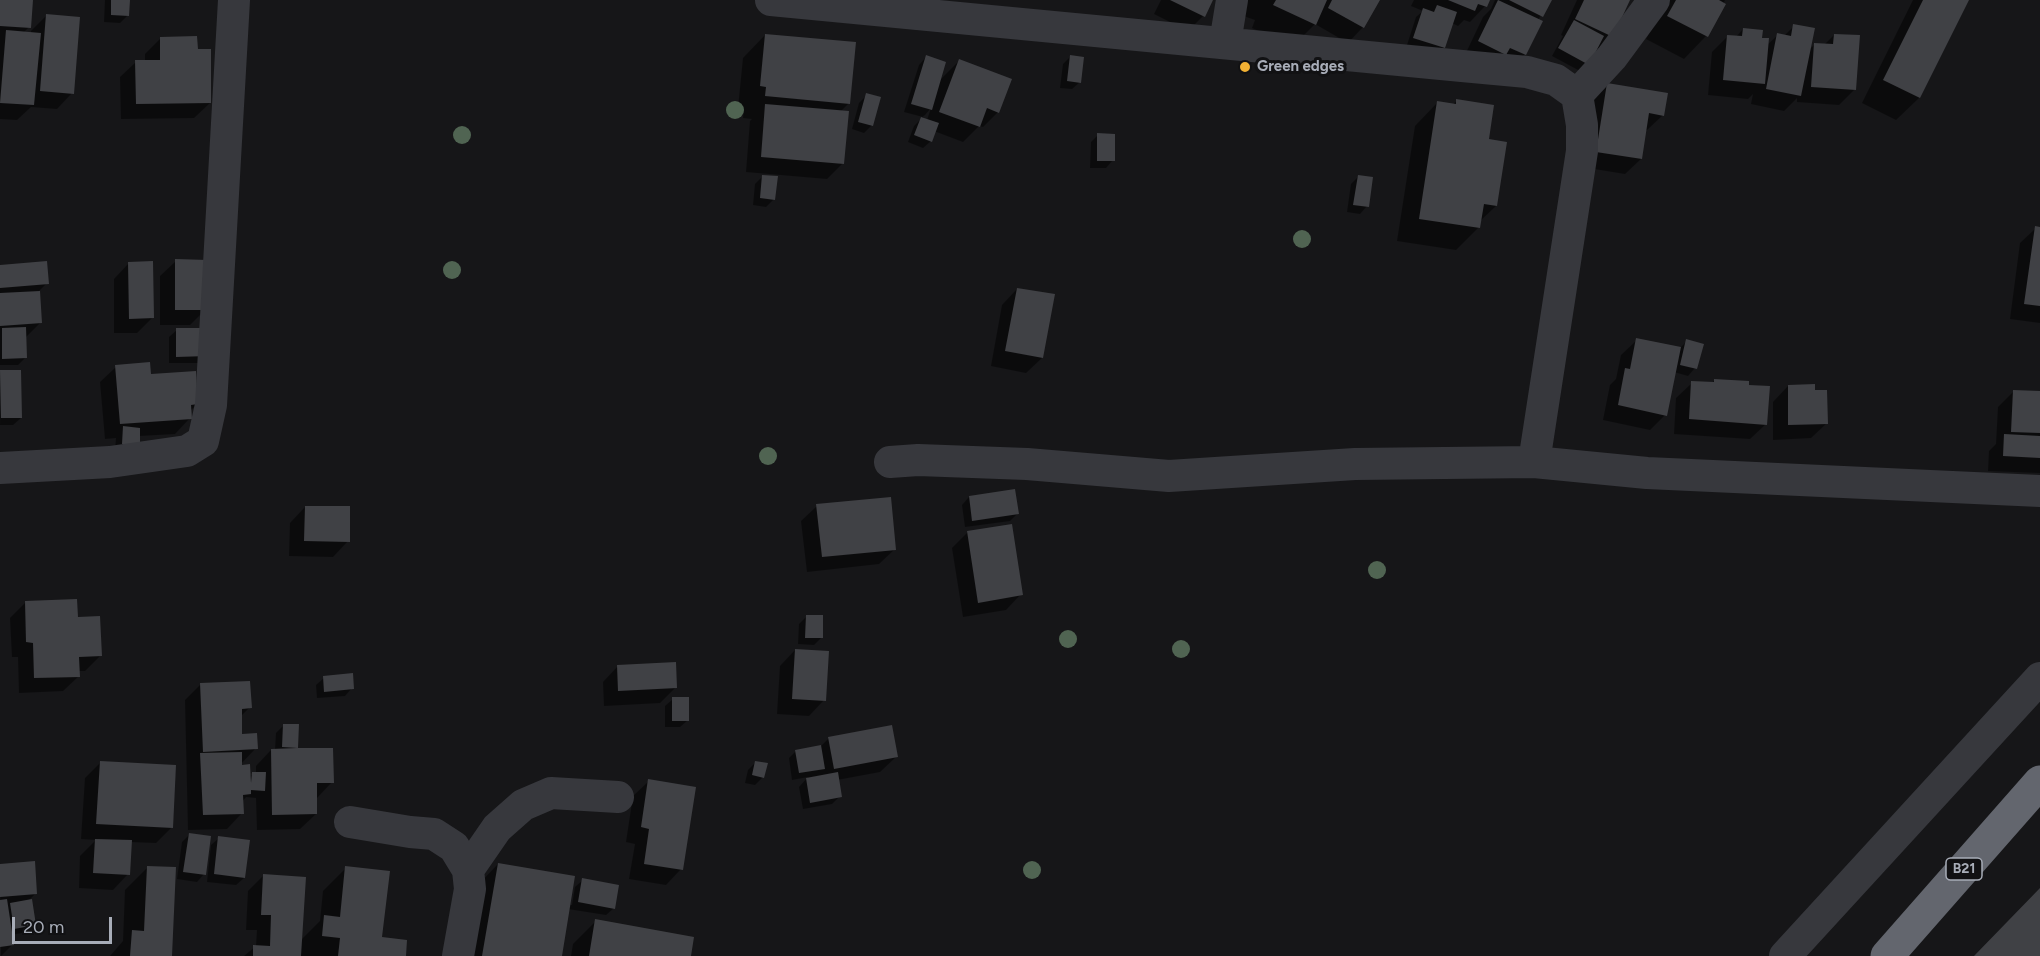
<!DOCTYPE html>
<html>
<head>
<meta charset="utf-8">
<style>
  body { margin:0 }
  #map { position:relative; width:2040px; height:956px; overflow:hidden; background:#161618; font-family:Figtree,sans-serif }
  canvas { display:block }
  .scale { position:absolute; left:12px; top:917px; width:100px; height:27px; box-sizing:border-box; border:3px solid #a8adb8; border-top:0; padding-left:8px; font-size:18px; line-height:21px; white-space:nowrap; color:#a8adb8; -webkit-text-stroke:4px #111113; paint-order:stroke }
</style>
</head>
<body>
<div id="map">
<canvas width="2040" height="956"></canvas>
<div class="scale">20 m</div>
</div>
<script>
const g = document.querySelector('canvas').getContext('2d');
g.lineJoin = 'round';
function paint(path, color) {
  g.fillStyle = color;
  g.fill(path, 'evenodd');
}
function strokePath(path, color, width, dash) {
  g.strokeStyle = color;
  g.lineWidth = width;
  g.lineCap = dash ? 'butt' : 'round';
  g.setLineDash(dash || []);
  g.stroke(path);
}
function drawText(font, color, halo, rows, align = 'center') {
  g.font = font + ' Figtree,sans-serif';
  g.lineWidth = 6;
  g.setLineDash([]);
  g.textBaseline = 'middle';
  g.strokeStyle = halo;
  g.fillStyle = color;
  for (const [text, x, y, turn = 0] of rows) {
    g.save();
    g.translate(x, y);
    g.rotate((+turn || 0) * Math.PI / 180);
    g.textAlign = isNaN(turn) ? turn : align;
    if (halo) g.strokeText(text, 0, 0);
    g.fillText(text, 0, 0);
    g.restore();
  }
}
paint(new Path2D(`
  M0,0h32l-3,27 -6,6 8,1v-3l16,-16 25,78 -15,16 -26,-2 -14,13 -17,-1z
  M105,0h23l-1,16 -7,7 -16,-1z
  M1161,0h50l-8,16 -15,15 -34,-17z
  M1237,0h141l-15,27 -15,16 -33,-19 -22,22 -41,-18 3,-8 -23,-8z
  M1414,0h74l-3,6 -15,16 -6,-2 -6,6 -6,-3 -8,24 -8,8 -29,-10 9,-28 7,-6 -12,-5z
  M1495,0h55l-12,20 -13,34 -16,16 -45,-13 19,-40 8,-8z
  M1577,0h52l-17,36 -32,35 -28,-15 11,-20 -2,-1z
  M1667,0h58l-19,36 -22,23 -38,-20z
  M1913,0h55l-49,98 -23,22 -34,-17z
  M1794,26l15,24 6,-6 9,1 10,-10 21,54 -16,16 -42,-3v-4l-13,13 -33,-7 2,-10 -5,5 -40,-4 4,-43 16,-16 8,1 7,-8 24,16 11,-10 6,1z
  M765,35l84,68 -9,9 3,51 -16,16 -81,-7 4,-51 2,-2 -9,-1 1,-9 -6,-1 5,-50z
  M161,38l35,13 14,52 -16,15 -73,1 -1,-42 16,-15h9v-8z
  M926,57l13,24 20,-20 39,51 -15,15 -4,-1 -16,16 -29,-11 -3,10 -8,7 -15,-6 6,-16 9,-9 -19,-5 15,-47zM931,108l-4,12 -6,-2 4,-3z
  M1070,57l10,25 -8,7 -12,-1 3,-24z
  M1608,85l55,30 -16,15h-2l-4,29 -16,15 -43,-7 10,-66z
  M867,95l5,30 -8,8 -12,-4 7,-26z
  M1457,101l39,105 -17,16v5l-23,23 -59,-9 18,-115 22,-23 15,2z
  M1098,135l15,25 -7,8h-16l1,-26z
  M763,176l11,23 -8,8 -13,-2 2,-21z
  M1359,176l8,30 -7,8 -13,-2 4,-28z
  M2036,228h4v95l-30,-4 10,-76z
  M176,261l30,48 -16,16h-30v-49z
  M129,263l23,55 -15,15h-23v-54z
  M0,266l47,17 -8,8 1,32 -15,15v20l-7,7h-18z
  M1017,289l25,69 -16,15 -35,-7 11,-61z
  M206,329l-7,34h-30v-26l8,-7z
  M1637,340l43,8 7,-7 8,27 -7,8 -14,-4 -9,43 -15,15 -47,-10 7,-35 6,-6 5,-24z
  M116,367l81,37 -7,7v7l-15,16 -36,2 -24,15 1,-13 -11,1 -5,-57z
  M1,371l20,47 -8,7h-13z
  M1715,380l51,44 -16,15 -76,-5 2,-36 16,-15 19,1z
  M1788,386l39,37 -16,15 -38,2v-38z
  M2013,392l27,1v80l-52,-2 1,-20 7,-7 2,-37z
  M969,497l49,16 -8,8 -45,6 -3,-22z
  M817,506l78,43 -16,15 -72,8 -6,-51z
  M305,507l43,34 -15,16 -44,-1 1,-33z
  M968,532l53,62 -15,16 -43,7 -11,-69z
  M26,602l51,17 23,37 -15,15h-7l1,5 -16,15 -44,2 -1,-36h-6l-2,-39z
  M806,617l16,20 -8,8 -16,-1 1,-20z
  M795,650l29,50 -15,16 -32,-2 3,-48z
  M618,666l57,22 -15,15 -56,3 -1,-24z
  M324,678l28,10 -7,8 -28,2 -1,-13z
  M200,685l50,22 -10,10 1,18 15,13 -17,18 10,10 7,-3v-7l15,-16h4l1,-17 8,-8 12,22 -3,3 39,32 -15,16 -1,16 -16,15 -43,1 -1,-32 -10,-1 -4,5v11l-15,16 -39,1 -3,-130z
  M673,699l15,21 -8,7h-15v-21z
  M829,738l67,19 -16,15 -43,8 3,16 -8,8 -29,5 -4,-22 9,-10 -16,3 -3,-22 7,-7 24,-4z
  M756,762l7,15 -8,8 -10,-2 3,-13z
  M100,763l71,65 -15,15 -26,-1 -2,32 -15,16 -34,-2 1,-32 16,-16 -15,-1 4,-61z
  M649,781l32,88 -15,16 -37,-6 6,-35 -9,-2 7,-46z
  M189,835l15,39 -7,8 -20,-3 5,-37z
  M219,838l25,40 -8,7 -29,-3 4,-37z
  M498,864l71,41h3l3,-18 8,-7 31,28 -8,7 -38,-6 -8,47h-96l12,-69z
  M0,865l36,28 -9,9 8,23 -8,7 -16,3 1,10 -11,11z
  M148,867l23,89h-61l13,-15 2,-51z
  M346,868l34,70 24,18h-160l12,-10 1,-16h-11l2,-39 16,-16 37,65 19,-19 3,-30z
  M596,921l93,35h-118l2,-12z`), '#0007');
paint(new Path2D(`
  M0,0h33l-2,28 -31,-2z
  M111,0h19l-1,16 -18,-1z
  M1170,0h43l-8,17z
  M1276,0h51l-11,25 -43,-20z
  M1332,0h48l-16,28 -36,-20z
  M1448,0h42l-3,7 -9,-3 -3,7z
  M1498,0l45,21 -17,34 -16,-7 -4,7 -28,-14z
  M1509,0h43l-9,17z
  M1584,0h46l-17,37 -38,-18z
  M1676,0h43l7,4 -18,33 -41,-21z
  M1923,0h46l-49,98 -37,-18z
  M1437,5l20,7 -12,36 -32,-10 10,-30 11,4z
  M46,14l34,3 -6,77 -34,-3z
  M1574,20l30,16 -15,29 -31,-17z
  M1793,24l22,4 -14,68 -35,-7 11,-56 14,3z
  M1743,28l20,2 -1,8h7l-4,46 -42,-4 4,-45 15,1z
  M6,30l35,3 -7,72 -34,-2z
  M765,34l91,8 -6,62 -85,-8 1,-9 -6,-1z
  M1834,34l26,1 -4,55 -45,-3 3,-44 19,1z
  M197,36l1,13h13v54l-75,1 -1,-44h25v-23z
  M926,55l20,7 -14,48 -21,-6z
  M1070,55l14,2 -3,26 -14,-2z
  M959,59l53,20 -13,34 -12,-5 -7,19 -41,-15z
  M1607,83l61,10 -4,23 -15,-3 -7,46 -46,-7z
  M866,93l15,4 -8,29 -15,-4z
  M1456,99l38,6 -5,34 18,3 -10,64 -13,-2 -4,24 -61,-9 18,-118 19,3z
  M765,104l84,7 -5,53 -83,-7z
  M921,117l18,6 -7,19 -18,-7z
  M1097,133l18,1v27h-18z
  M762,175l16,1 -3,24 -15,-2z
  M1358,175l15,2 -4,30 -16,-2z
  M2035,226l5,1v79l-16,-2z
  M175,259l33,1 -1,50h-32z
  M47,261l2,23 -49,4v-23z
  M153,261l1,57 -25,1 -1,-57z
  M1017,288l38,6 -12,64 -38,-7z
  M40,291l2,32 -42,3v-33z
  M26,327l1,31 -25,1v-31z
  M176,328h31l1,28 -32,1z
  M1636,338l45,9 -14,69 -49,-11 7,-37 5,1z
  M1686,339l18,5 -7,25 -17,-4z
  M150,362l1,12 45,-3 2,33 -7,1 1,14 -72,5 -5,-59z
  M0,370h21l1,48h-21z
  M1714,379l35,2v4l21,1 -3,39 -78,-6 2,-38 23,1z
  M1815,384v6h12l1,34 -40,1v-40z
  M2013,390l27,1v42l-29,-1z
  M123,426l17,2v17l-18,-1z
  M2004,434l36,2v22l-37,-2z
  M1015,489l4,25 -47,7 -3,-25z
  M891,497l5,53 -74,7 -6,-53z
  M305,506h45v36l-46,-1z
  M1012,524l11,71 -45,8 -11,-72z
  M77,599l1,18 22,-1 2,40 -23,1 1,20 -46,1 -1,-35 -7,-1 -1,-41z
  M806,615h17v23h-18z
  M795,649l34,2 -3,50 -34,-2z
  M676,662l1,26 -59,3 -1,-26z
  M353,673l1,16 -30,3 -1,-16z
  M250,681l2,27 -10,1v25l15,-1 1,16 -55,3 -3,-69z
  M672,697h17v24h-17z
  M283,724h16l-1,24 -16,-1z
  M892,725l6,32 -64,12 -6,-32z
  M821,745l4,24 -26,4 -4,-23z
  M298,748h35l1,35h-17v31l-45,1 -1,-66z
  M242,752v13l8,-1 1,19 1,-11h14l-1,19 -14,-1v4l-8,1 1,19 -41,1 -3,-62z
  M100,761l76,4 -3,63 -77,-4z
  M755,761l13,2 -4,15 -12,-3z
  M838,772l4,25 -32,6 -4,-25z
  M648,779l48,8 -13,83 -39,-6 5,-35 -8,-2z
  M189,833l22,3 -5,39 -23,-3z
  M218,836l32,4 -5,38 -31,-4z
  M95,839l37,1 -2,35 -37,-2z
  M35,861l2,33 -37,3v-33z
  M498,863l77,13 -13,80h-80z
  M147,866l29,1 -4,89h-42l2,-26 12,1z
  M345,866l45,5 -8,66 25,3 -1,16h-68l2,-18 -18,-2 2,-21 16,2z
  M263,874l43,3 -5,79h-48v-11l17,1 1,-31h-10z
  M582,878l37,7 -4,24 -37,-7z
  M2040,888v68h-66z
  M7,899l7,46 -14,2v-47z
  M32,899l4,26 -22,4 -4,-26z
  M595,919l99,18 -3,19h-102z`), '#404145');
strokePath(new Path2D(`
  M771,0l691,66 65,6 29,8 21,15 5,30v26l-48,311
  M1225,43l7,-43
  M1577,95l35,-38 42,-57
  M890,462l28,-2 109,4 142,12 186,-12 179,-2 113,11 393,18
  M0,468l110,-6 77,-11 16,-10 8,-36 23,-405
  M350,822l60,10 24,2 20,13 14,23 2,19 -12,67
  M468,870l29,-42 26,-23 28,-12 67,4
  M1785,956l255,-278`), '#37383d', 32);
strokePath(new Path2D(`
  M1887,956l153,-174`), '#63666e', 33);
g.fillStyle = '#506452';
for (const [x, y] of [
  [735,110],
  [462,135],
  [1302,239],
  [452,270],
  [768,456],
  [1377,570],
  [1068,639],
  [1181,649],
  [1032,870]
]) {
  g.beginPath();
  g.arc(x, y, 9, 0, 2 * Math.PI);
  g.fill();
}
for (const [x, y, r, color] of [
  [1245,67,6,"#f2b134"]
]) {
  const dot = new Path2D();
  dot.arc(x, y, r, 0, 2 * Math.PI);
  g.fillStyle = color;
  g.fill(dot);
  strokePath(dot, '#111113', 2);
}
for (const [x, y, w] of [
  [1964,869,36]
]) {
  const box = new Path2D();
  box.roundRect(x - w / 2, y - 11, w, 22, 4.5);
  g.fillStyle = '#111113';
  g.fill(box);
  strokePath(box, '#a8adb8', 1.5);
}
drawText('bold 14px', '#a8adb8', null, [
  ["B21",1964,869]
]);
drawText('bold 15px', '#a8adb8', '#111113', [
  ["Green edges",1257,67]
], 'left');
</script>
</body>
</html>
